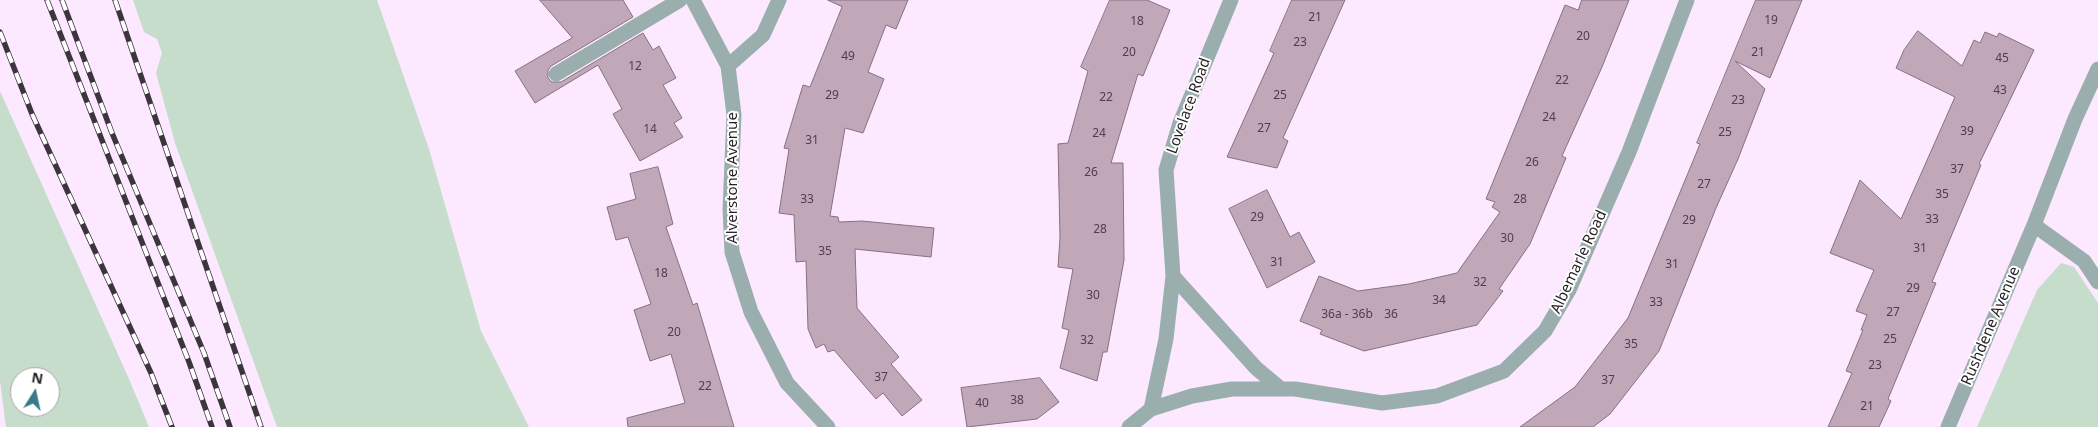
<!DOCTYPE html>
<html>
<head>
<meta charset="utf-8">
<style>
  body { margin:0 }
  #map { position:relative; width:2098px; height:427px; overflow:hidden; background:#fce8ff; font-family:"Noto Sans",sans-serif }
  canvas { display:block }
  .north { position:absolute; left:10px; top:367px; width:50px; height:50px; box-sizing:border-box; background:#fff; border:1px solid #a8a5a8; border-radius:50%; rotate:10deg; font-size:14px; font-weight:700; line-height:20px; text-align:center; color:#251e26 }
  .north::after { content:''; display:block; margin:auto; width:18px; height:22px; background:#387c8b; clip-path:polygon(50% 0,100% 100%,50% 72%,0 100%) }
</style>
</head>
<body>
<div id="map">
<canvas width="2098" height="427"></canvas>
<div class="north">N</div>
</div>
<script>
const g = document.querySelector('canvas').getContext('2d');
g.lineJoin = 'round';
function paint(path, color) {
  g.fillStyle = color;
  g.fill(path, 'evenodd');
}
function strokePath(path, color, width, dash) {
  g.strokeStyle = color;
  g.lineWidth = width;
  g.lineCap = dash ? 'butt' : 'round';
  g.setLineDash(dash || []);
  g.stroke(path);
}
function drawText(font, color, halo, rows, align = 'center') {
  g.font = font + ' "Noto Sans",sans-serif';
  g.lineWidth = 4;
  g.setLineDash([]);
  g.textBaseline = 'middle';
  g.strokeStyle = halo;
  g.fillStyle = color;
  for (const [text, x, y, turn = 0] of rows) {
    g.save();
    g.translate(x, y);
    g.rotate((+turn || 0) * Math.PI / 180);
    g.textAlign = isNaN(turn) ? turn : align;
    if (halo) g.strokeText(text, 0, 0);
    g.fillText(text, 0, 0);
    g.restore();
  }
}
paint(new Path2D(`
  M133,0h244l52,149 52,182 48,96h-252l-102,-284 -19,-70 6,-20 -5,-14 -13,-7z
  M0,91l129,288 20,48h-143l-6,-46zM20,377h30v30h-30z
  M2061,263l13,4 24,36v124h-121l60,-137z`), '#c6ddcb');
const building = new Path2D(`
  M540,0h83l10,17 -82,49 -3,4v8l4,4h9l82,-49 10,17 6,-4 17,32 -13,7 19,33 -8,5 9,14 -43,24 -27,-47 9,-5 -24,-44 -63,38 -20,-32 57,-33z
  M828,0h80l-12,29 -10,-4 -18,47 16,7 -21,54 -18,-5 -15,88 8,1 1,5 23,-1 72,7 -3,29 -76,-8 2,59 42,49 -8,7 31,36 -20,16 -19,-23 -7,6 -42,-49 -6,2 -4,-8 -8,4 -8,-19 -2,-68 -10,1 -2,-47 -15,-2 10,-64 -5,-1 19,-63 7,2 32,-80z
  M1110,0h37l23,10 -27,66 -5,-2 -27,89h12l1,97 -17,92h-4l-6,29 -37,-13 9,-38 -7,-2 11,-59 -15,-2 2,-29 -2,-94 10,-1 20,-72 -7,-4z
  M1292,0h53l-62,138 5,3 -11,27 -50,-11 47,-104 -4,-2z
  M1582,0h47l-27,67 -40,89 4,2 -36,86 -31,45 4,2 -26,34 -113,26 -44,-17 2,-4 -22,-9 19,-45 39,15 51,-7 48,-11 43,-61 -8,-5 3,-5 -9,-3 79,-194 13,5z
  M1756,0h46l-32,78 -35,-17 30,28 -27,70 -22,49 -57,143 -49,63 -17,13h-73l55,-40 53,-69 72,-174 -3,-1z
  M1918,31l44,35 12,-26 6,3 5,-11 12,5 2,-4 35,17 -55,114 2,1 -49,117 4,1 -48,116 3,2 -12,26h-51l24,-54 -6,-2 17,-41h-2l6,-15 -11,-4 18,-41 -44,-17 30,-73 41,39 54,-122 -59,-29 8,-18z
  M658,167l15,57 -7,3 27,78 4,-2 37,124h-106l-1,-9 58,-15 -14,-49 -21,7 -16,-51 17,-6 -23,-67 -12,3 -9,-33 29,-8 -6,-25z
  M1267,190l23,47 9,-5 16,30 -48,26 -38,-79z
  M1040,378l19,24 -22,17 -70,8 -6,-39z`);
paint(building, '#c1a8b9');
strokePath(building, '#877080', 1);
strokePath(new Path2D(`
  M556,74l124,-74`), '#9aafad', 15);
strokePath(new Path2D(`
  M693,0l35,66 6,49 -4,94 2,43 19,60 36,71 41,44
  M728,66l35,-31 16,-35
  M2034,225l50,36 14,21
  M1173,276l83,92 25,21
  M1151,409l15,-70 7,-63 -7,-106 14,-47 51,-123
  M1129,427l22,-18 41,-13 40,-7h63l87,14 55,-7 67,-25 41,-40 24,-41 60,-138 58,-152
  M1948,427l86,-202 41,-106 23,-50`), '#9aafad', 15);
const rail = new Path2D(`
  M47,0l142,362 23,65
  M62,0l50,133 92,220 26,74
  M115,0l146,427
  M0,32l32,82 119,259 21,54`);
strokePath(rail, '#3d353e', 5.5);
strokePath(rail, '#fff', 4, [11]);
drawText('12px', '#4c404b', null, [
  ["21",1315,18],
  ["19",1771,21],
  ["18",1137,22],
  ["20",1583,37],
  ["23",1300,43],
  ["20",1129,53],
  ["21",1758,53],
  ["49",848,57],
  ["45",2002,59],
  ["12",635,67],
  ["22",1562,81],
  ["43",2000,91],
  ["29",832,96],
  ["25",1280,96],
  ["22",1106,98],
  ["23",1738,101],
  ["24",1549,118],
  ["27",1264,129],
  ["14",650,130],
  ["39",1967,132],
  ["25",1725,133],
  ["24",1099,134],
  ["31",812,141],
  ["26",1532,163],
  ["37",1957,170],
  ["26",1091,173],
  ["27",1704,185],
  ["35",1942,195],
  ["33",807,200],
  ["28",1520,200],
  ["29",1257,218],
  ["33",1932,220],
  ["29",1689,221],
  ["28",1100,230],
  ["30",1507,239],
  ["31",1920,249],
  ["35",825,252],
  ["31",1277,263],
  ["31",1672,265],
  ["18",661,274],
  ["32",1480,283],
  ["29",1913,289],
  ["30",1093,296],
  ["34",1439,301],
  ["33",1656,303],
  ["27",1893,313],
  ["36a - 36b",1347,315],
  ["36",1391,315],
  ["20",674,333],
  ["25",1890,340],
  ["32",1087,341],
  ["35",1631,345],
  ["23",1875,366],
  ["37",881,378],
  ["37",1608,381],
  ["22",705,387],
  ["38",1017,401],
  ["40",982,404],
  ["21",1867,407]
]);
drawText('15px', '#251e26', '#fff', [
  ["Lovelace Road",1189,106,-70],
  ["Alverstone Avenue",733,178,-90],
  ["Albemarle Road",1579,262,-65],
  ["Rushdene Avenue",1991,326,-67]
]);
</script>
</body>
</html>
